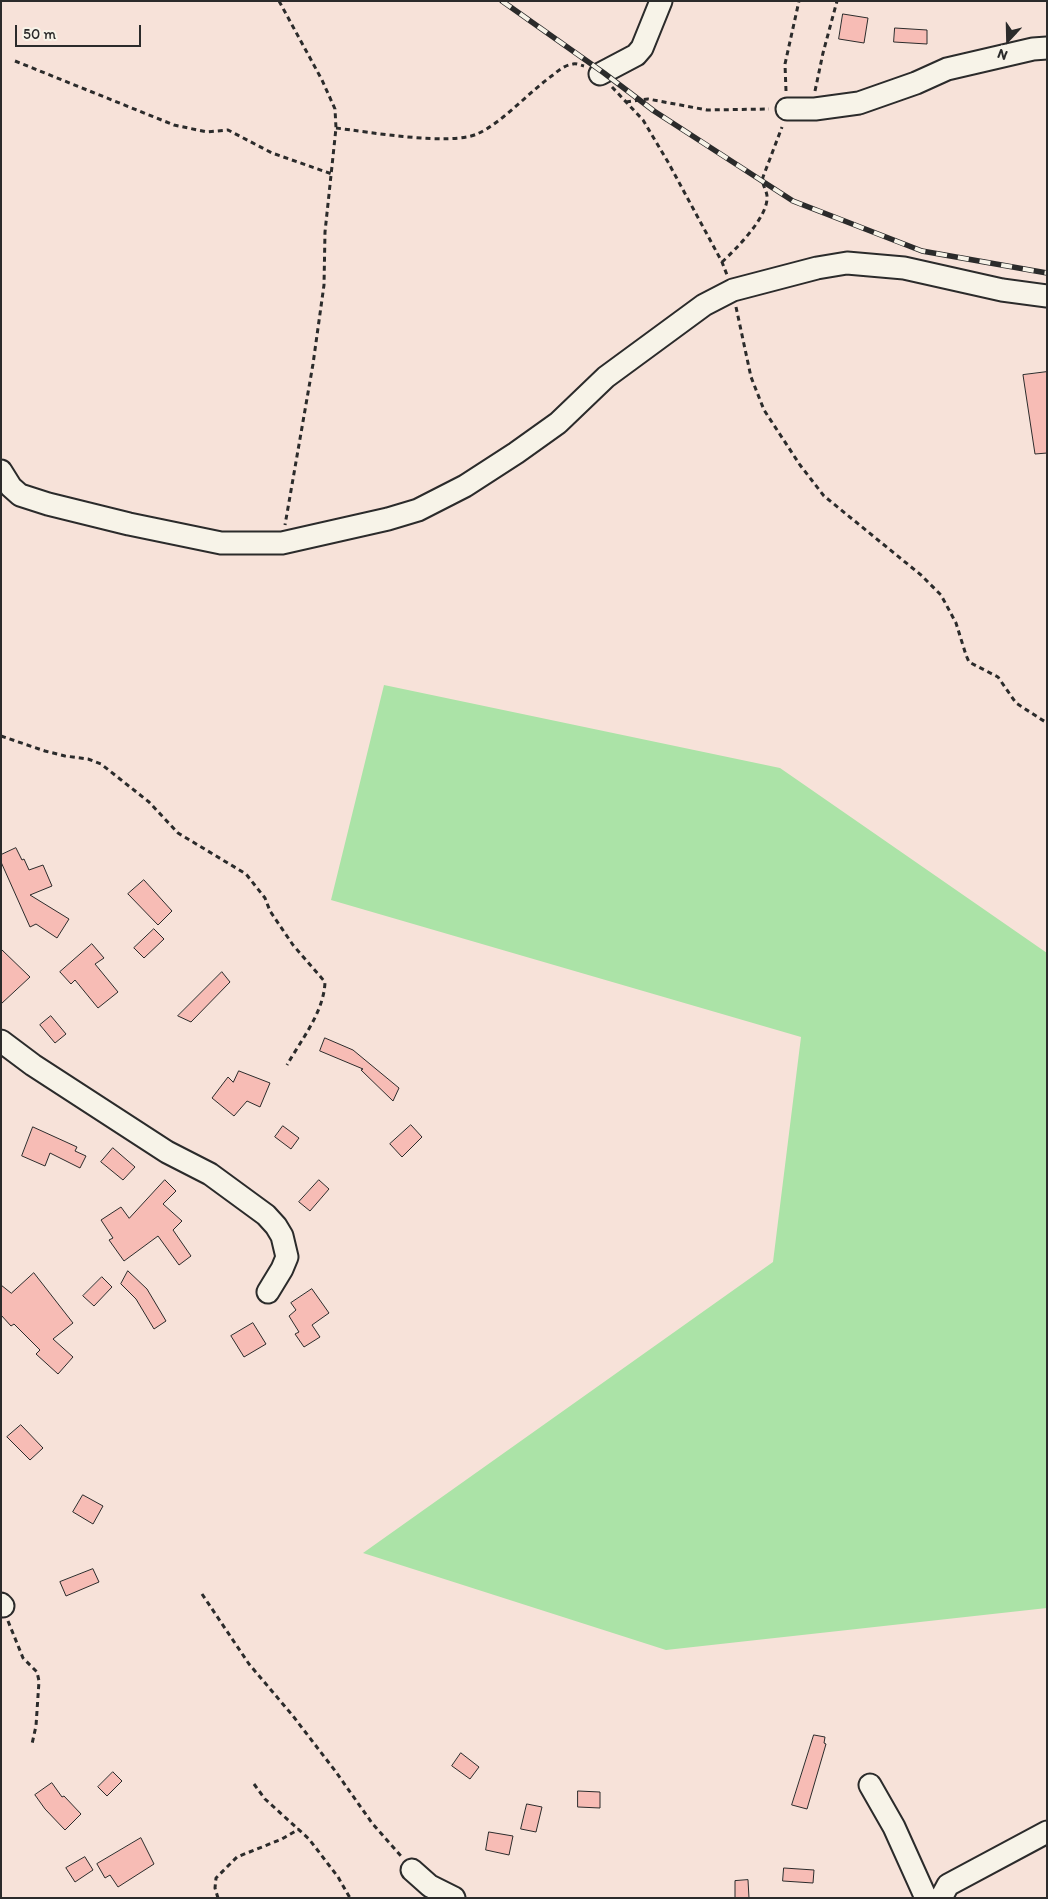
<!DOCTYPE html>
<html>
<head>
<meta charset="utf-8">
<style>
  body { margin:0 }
  #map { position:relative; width:1048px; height:1899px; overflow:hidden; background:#f7e2d9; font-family:Itim,sans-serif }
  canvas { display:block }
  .frame { position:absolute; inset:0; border:2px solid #2b2b2b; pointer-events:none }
  .north { position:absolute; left:983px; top:15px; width:50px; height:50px; -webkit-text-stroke:4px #f7f3e8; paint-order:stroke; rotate:201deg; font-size:14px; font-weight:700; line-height:20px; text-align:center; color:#2b2b2b }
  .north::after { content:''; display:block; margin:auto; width:18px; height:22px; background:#2b2b2b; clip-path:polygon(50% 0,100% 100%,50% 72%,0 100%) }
  .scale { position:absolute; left:15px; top:25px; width:126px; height:22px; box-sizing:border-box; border:2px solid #2b2b2b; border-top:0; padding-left:6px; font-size:15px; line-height:18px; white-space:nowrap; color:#2b2b2b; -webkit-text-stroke:4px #f7f3e8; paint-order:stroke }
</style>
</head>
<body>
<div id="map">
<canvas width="1048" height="1899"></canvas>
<div class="frame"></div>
<div class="north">N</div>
<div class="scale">50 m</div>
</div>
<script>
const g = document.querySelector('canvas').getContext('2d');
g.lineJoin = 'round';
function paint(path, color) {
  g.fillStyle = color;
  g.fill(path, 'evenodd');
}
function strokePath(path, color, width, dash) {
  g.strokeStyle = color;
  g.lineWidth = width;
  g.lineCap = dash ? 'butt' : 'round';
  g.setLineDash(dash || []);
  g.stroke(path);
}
paint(new Path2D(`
  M384,685l396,83 267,185v655l-381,42 -303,-97 410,-291 28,-225 -470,-137z`), '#abe3a7');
const building = new Path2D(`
  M843,14l25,4 -4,25 -25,-4z
  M895,28l32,2v14l-33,-2z
  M1047,372v81l-12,1 -12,-79z
  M16,848l6,12 2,-1 5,11 14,-5 9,21 -22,9 39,24 -12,19 -21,-14 -6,3 -29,-65v-7z
  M144,880l28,31 -14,14 -30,-31z
  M154,929l10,10 -20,19 -10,-10z
  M92,944l12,14 -9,6 23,28 -20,16 -23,-28 -4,4 -11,-12z
  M1,949l29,28 -29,27z
  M222,972l8,10 -39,40 -13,-6z
  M51,1016l15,18 -11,9 -15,-18z
  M325,1038l28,12 46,38 -6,13 -32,-31 2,-1 -43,-18z
  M239,1071l31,12 -10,24 -13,-6 -13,15 -22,-18 16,-21 5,5z
  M411,1125l11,12 -20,20 -12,-13z
  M283,1126l16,12 -8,11 -16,-12z
  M33,1127l44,20 -2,4 11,5 -6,12 -30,-15 -5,13 -23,-10z
  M113,1148l22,19 -12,13 -22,-18z
  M165,1180l11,11 -13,13 19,17 -9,9 18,26 -12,9 -21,-29 -34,25 -15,-21 4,-2 -12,-18 20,-13 8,11z
  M319,1180l10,9 -19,22 -11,-9z
  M128,1271l19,18 19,32 -12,8 -18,-30 -15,-15z
  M34,1273l39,50 -20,16 20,18 -15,17 -22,-20 4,-4 -26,-26 -3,2 -10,-11v-30l10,8z
  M102,1277l10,10 -18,19 -11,-10z
  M312,1289l17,24 -17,12 8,12 -16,10 -9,-13 4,-2 -10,-16 7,-6 -5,-7z
  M253,1323l13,21 -22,13 -13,-21z
  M21,1425l22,23 -13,12 -23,-23z
  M83,1495l20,11 -10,18 -20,-12z
  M93,1569l6,13 -33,14 -6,-14z
  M814,1735l11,2 -1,6 2,1 -19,65 -15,-4z
  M461,1753l18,14 -9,12 -18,-13z
  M113,1772l9,9 -15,15 -9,-9z
  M52,1783l10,14 2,-1 17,18 -16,16 -20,-21 -10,-14z
  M578,1791l22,1v16l-22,-1z
  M527,1804l15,3 -6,25 -15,-3z
  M489,1832l24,4 -4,19 -23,-5z
  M141,1838l13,26 -36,23 -8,-12 -5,3 -8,-14z
  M85,1857l8,13 -18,12 -9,-14z
  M784,1868l30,2 -1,13 -30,-2z
  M748,1880l1,18h-14v-17z`);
paint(building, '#f7bcb5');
strokePath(building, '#2b2b2b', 1);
const minor = new Path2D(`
  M600,74l36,-19 6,-7 19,-47
  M787,109h28l44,-6 57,-20 31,-14 86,-20 14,-1
  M1,471l10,16 9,8 28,9 81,20 92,19h61l106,-24 30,-9 47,-24 51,-33 42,-30 48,-46 98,-72 29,-15 84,-22 30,-5 57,5 98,22 45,6
  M1,1041l32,24 134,87 43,22 56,41 10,11 6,10 5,21 -5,12 -14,23
  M1,1604l2,2
  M870,1785l24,42 32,71
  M412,1870l18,16 24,12
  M941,1898l7,-13 99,-53`);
strokePath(minor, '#2b2b2b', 25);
strokePath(new Path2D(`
  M279,1l43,79 13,29 1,19 -11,104 -1,53 -11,79 -28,161
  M15,61l159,64 33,7 21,-2 44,23 60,21
  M612,87l31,33 25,42 54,100 5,13
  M786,91l-1,-27 14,-63
  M815,91l8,-38 14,-52
  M626,102l22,-3 59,11 62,-1
  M336,128c33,4 113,18 141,6 25,-11 52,-42 76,-59 6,-5 12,-10 20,-11 3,-1 7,1 11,2
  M722,262c14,-13 44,-43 45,-63 1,-8 -6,-14 -4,-22l19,-50
  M736,307l15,70 13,33 36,55 24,31 97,79 20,20 15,28 10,32 3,7 29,15 18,26 31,20
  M1,736l44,15 20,5 23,3 13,5 48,38 29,31 68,41 19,24 5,13 23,34 32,37c-1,30 -24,58 -38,83
  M202,1594l47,70 44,52 43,56 36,51 29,33
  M8,1621l15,37 14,14 2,9 -3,45 -4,18
  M254,1784l11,15 44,40 29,38 12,21
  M218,1898l-3,-10 1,-10 21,-21 45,-18 17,-10`), '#2b2b2b', 3, [5, 4]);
strokePath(minor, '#f7f3e8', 21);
const rail = new Path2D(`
  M502,1l102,72 50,38 139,90 129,50 125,22`);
strokePath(rail, '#2b2b2b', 5.5);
strokePath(rail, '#f7f3e8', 4, [11]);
</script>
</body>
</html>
